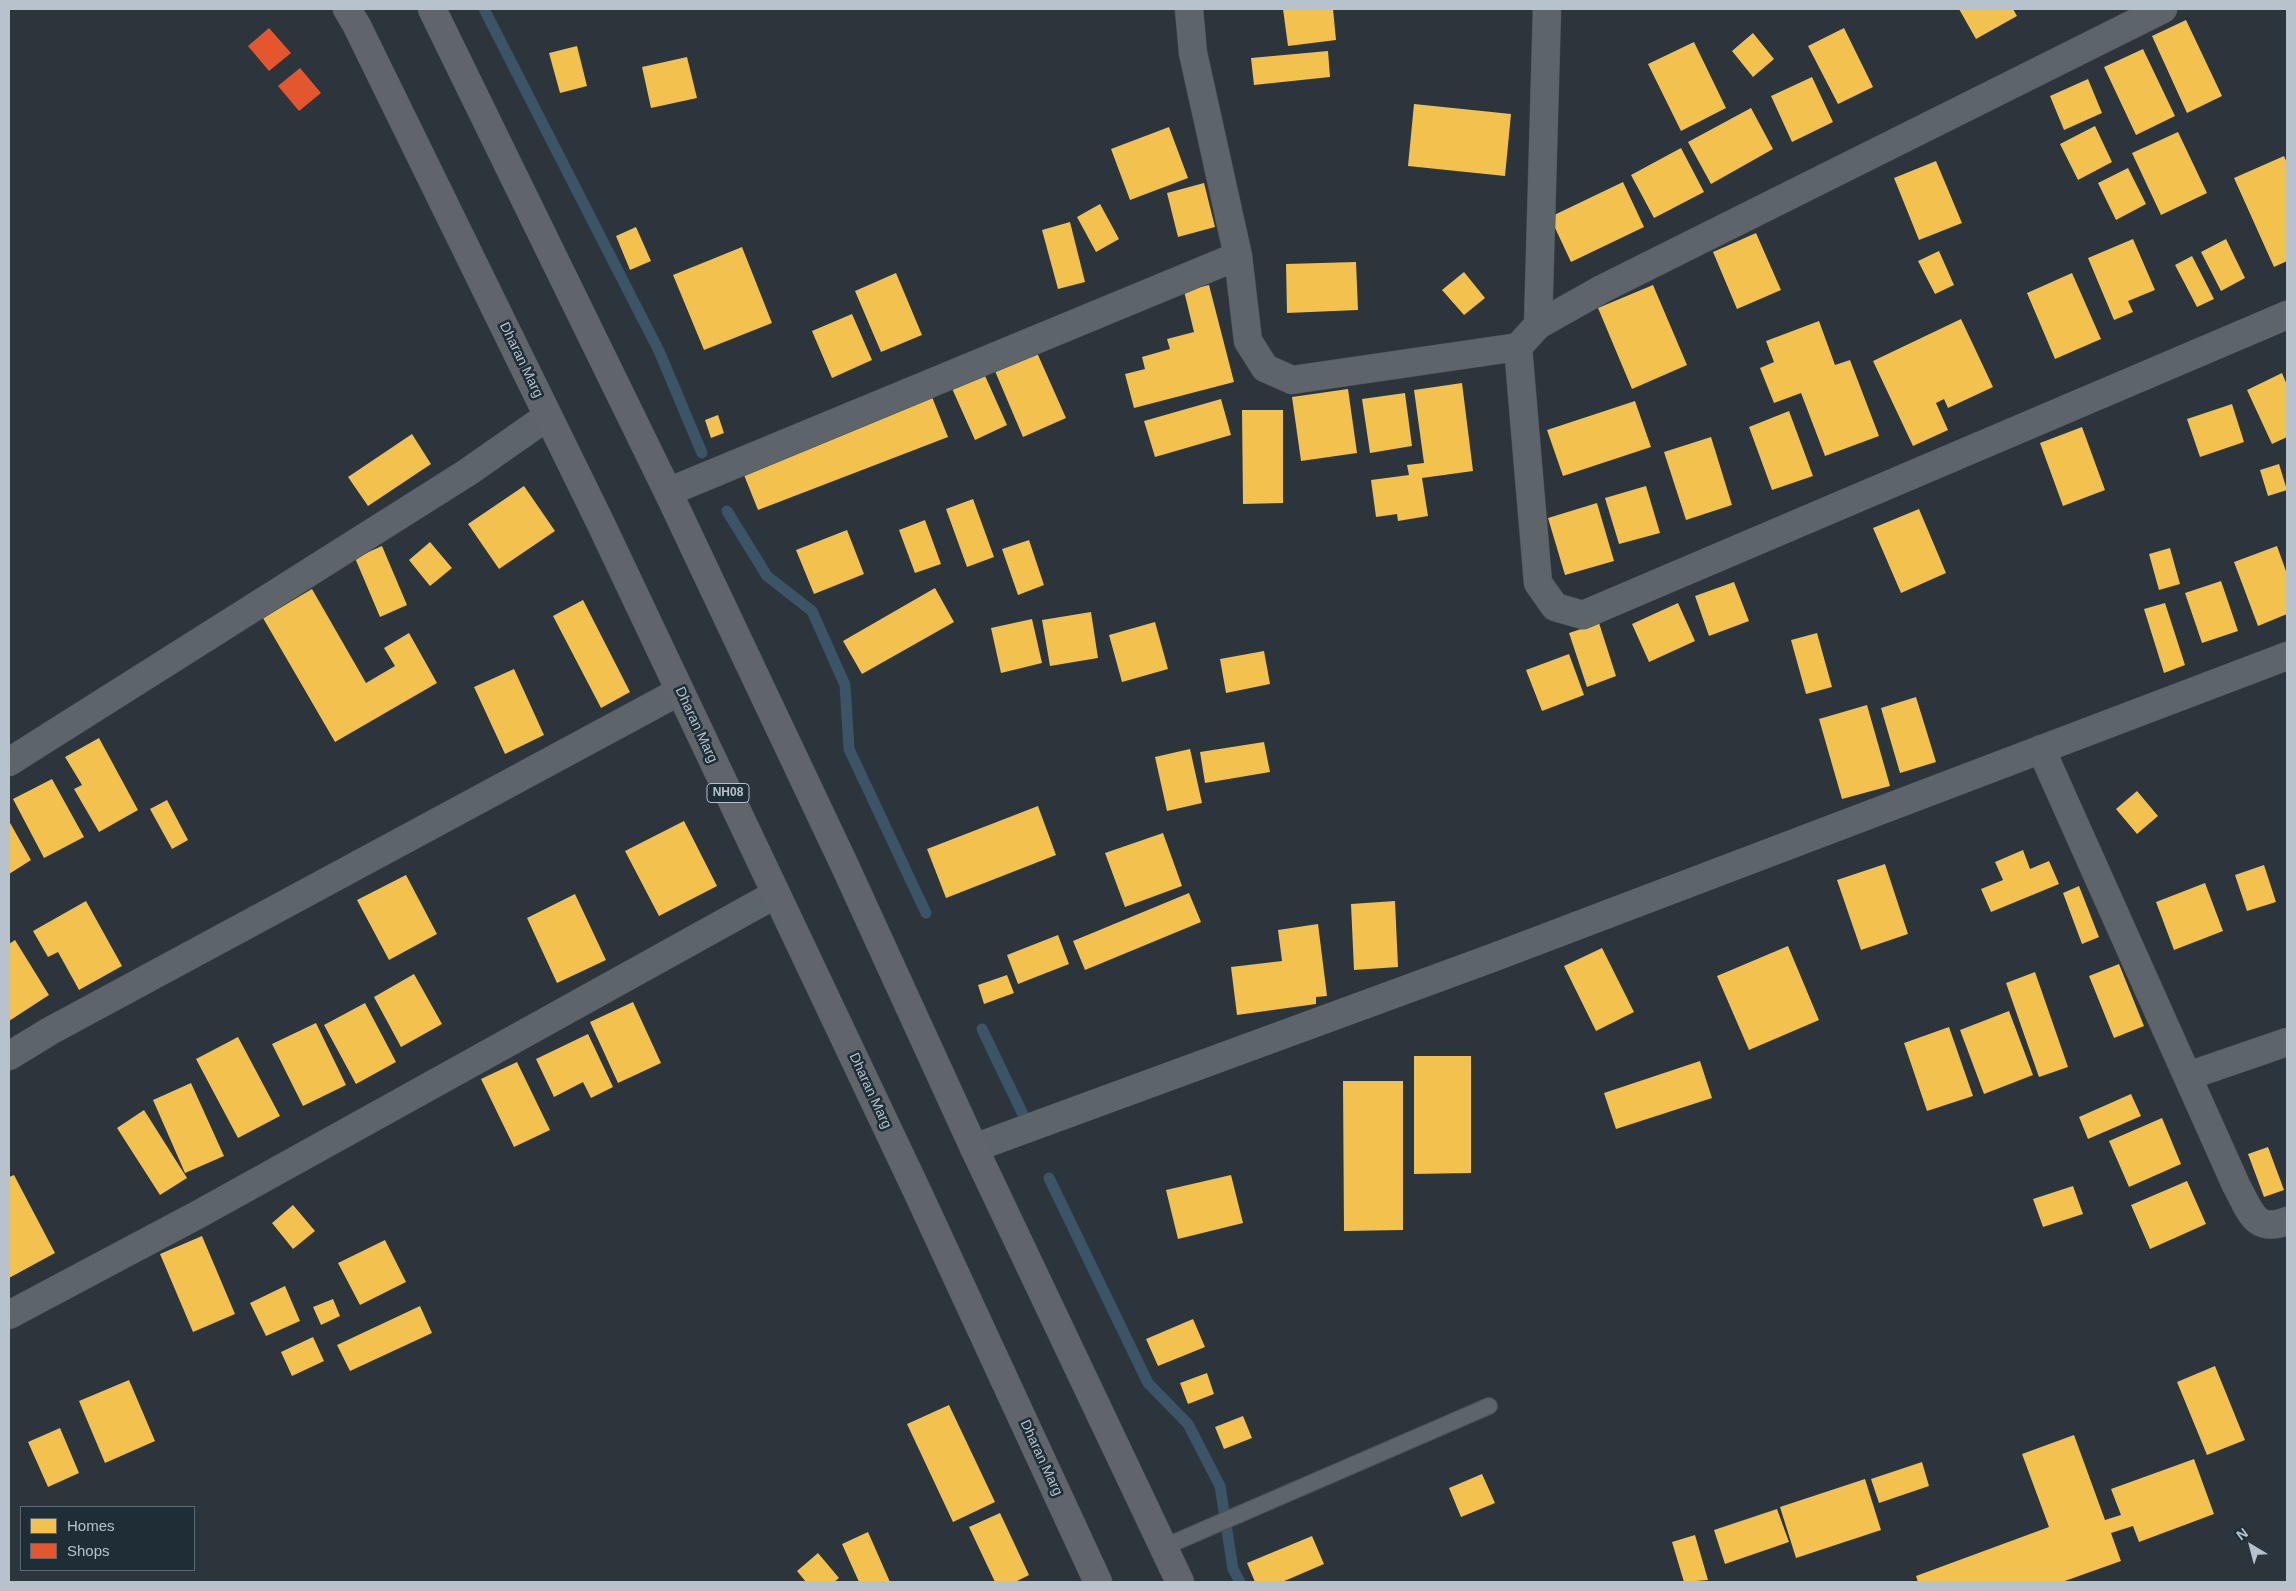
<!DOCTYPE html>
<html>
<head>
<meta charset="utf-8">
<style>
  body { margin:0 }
  #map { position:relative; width:2296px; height:1591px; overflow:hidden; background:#2d353c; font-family:Arial,sans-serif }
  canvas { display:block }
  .frame { position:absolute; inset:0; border:10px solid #b8c2cc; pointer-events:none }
  .legend { position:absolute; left:20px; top:1506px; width:175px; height:65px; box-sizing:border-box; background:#1f2d37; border:1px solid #5c6973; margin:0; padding:6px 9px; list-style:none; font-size:15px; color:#b8c2cc }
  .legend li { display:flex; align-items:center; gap:10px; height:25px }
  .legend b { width:25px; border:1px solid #5c6973 }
  .north { position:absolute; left:2226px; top:1521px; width:50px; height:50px; -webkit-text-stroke:4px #1f2d37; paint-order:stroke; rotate:323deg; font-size:14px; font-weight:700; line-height:20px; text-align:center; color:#b8c2cc }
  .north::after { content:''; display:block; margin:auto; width:18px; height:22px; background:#b8c2cc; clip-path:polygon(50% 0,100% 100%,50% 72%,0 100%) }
</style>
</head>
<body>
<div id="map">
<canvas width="2296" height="1591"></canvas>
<div class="frame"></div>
<ul class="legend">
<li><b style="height:14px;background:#f2c14e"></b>Homes</li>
<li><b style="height:14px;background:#e4572e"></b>Shops</li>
</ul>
<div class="north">N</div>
</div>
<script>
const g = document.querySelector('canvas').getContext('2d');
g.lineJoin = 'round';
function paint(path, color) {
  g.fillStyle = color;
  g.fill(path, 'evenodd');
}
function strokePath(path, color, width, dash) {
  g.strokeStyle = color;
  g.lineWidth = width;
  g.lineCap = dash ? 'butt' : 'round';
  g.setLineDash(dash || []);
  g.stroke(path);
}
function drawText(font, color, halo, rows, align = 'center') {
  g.font = font + ' Arial,sans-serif';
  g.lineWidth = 5;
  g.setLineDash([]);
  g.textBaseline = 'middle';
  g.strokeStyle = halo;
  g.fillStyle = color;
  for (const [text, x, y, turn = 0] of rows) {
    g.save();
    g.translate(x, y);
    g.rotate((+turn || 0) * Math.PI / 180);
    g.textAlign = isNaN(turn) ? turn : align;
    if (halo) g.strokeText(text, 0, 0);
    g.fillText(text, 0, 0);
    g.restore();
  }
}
paint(new Path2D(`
  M1283,9h50l3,31 -48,6z
  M1959,9h54l4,7 -41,23z
  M2186,20l36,76 -35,17 -35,-77z
  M1844,28l29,59 -35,17 -30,-58z
  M1753,33l21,26 -21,18 -21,-26z
  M1694,42l32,66 -45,23 -33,-67z
  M577,46l10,40 -27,7 -11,-40z
  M2143,49l32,67 -39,19 -32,-68z
  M1328,51l2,26 -76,8 -3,-27z
  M687,57l10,41 -46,10 -9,-41z
  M1812,77l21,45 -41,20 -21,-46z
  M2088,79l14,34 -38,17 -14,-34z
  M1414,104l97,10 -6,62 -97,-10z
  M1751,108l22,41 -62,35 -23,-42z
  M2095,126l17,36 -34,18 -18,-36z
  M1169,127l19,51 -58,22 -19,-51z
  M2178,132l29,61 -46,22 -29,-62z
  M1681,148l23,44 -50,26 -23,-43z
  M2284,156l3,7v98l-13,6 -40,-89z
  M1936,161l26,62 -43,17 -25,-62z
  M2128,168l18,36 -30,16 -18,-37z
  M1623,182l21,45 -73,35 -21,-45z
  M1204,183l11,44 -37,10 -11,-44z
  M1100,204l19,35 -23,13 -19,-35z
  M1070,222l15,60 -27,7 -16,-59z
  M636,227l15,34 -21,9 -14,-34z
  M1756,233l25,57 -44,19 -24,-57z
  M2133,239l22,51 -27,11 5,11 -19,8 -26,-62z
  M2226,239l19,39 -24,13 -20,-39z
  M742,247l30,76 -68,27 -31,-75z
  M1939,251l15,34 -19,9 -17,-33z
  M2192,256l22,43 -17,8 -22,-42z
  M1356,262l2,48 -71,3 -1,-49z
  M1464,272l21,26 -21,17 -22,-25z
  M896,273l26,62 -41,17 -26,-61z
  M2072,273l29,66 -46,20 -28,-66z
  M1209,285l25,97 -100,26 -9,-34 20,-5 -3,-12 28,-8 -3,-10 27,-7 -10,-41z
  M1653,285l34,80 -55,24 -34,-81z
  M852,314l20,46 -40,18 -20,-47z
  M1961,319l32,68 -45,21 -4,-9 -8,4 12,27 -35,16 -40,-85z
  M1819,321l16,44 15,-5 29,76 -54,20 -24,-63 -27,10 -14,-35 14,-6 -8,-21z
  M1034,346l32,72 -43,19 -31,-73z
  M982,369l25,56 -32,15 -25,-56z
  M2282,373l5,12v52l-15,7 -25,-54z
  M1462,383l11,88 -51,7 6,38 -30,5 -1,-7 -21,3 -5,-37 38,-5 -2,-10 17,-2 -10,-73z
  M1348,389l9,64 -56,8 -9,-64z
  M1405,393l7,53 -42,7 -8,-54z
  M932,397l16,40 -190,73 -16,-40z
  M1221,399l10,36 -76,22 -11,-36z
  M1635,401l16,46 -88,29 -16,-46z
  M2232,404l12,38 -44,15 -13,-38z
  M1242,410h41v93l-40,1z
  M1789,411l24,65 -41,14 -23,-63z
  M718,415l6,18 -13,5 -6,-18z
  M2082,427l23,63 -42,16 -23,-63z
  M412,434l19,30 -63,42 -20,-29z
  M1711,437l21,68 -46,15 -22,-68z
  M2279,464l8,26 -19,6 -8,-26z
  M524,486l31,45 -56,38 -31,-45z
  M1646,486l14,47 -41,11 -14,-46z
  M973,499l21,58 -27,10 -21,-58z
  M1597,503l17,58 -49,14 -17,-57z
  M1919,509l27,64 -45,20 -28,-65z
  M925,520l16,44 -26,9 -16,-43z
  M847,530l17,44 -50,20 -18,-44z
  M1029,540l15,45 -26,10 -16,-46z
  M430,542l22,26 -22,18 -21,-26z
  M382,546l25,59 -27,12 -25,-59z
  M2277,546l10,28v40l-29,12 -24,-64z
  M2170,548l10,36 -21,6 -10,-36z
  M2221,581l17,50 -36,12 -17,-50z
  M1734,582l15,39 -40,15 -14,-40z
  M935,588l19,34 -92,52 -19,-33z
  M312,589l54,94 29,-17 -11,-18 25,-15 28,50 -102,59 -72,-124z
  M583,600l47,92 -29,16 -48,-92z
  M1678,603l17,38 -46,21 -17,-38z
  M2165,603l20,62 -21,8 -20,-64z
  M1091,612l7,46 -48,8 -8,-46z
  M1032,619l10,44 -41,10 -10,-45z
  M1155,622l13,47 -46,13 -13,-47z
  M1599,623l17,53 -29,11 -18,-54z
  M1817,633l15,54 -26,7 -15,-54z
  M1264,651l6,33 -44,9 -6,-34z
  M1569,654l15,41 -42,16 -16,-41z
  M514,669l30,66 -39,19 -31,-67z
  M1916,697l20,65 -36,11 -19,-65z
  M1867,705l23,81 -48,13 -23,-80z
  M99,738l39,72 -39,22 -25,-43 8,-4 -17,-28z
  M1264,742l6,30 -65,11 -5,-31z
  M1190,749l12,54 -35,8 -12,-54z
  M52,779l32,58 -40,21 -31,-59z
  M2137,791l21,25 -21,18 -21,-25z
  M167,800l21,40 -16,9 -22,-40z
  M1038,806l18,49 -110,43 -19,-49z
  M9,821l22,39 -22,14z
  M684,821l33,65 -58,30 -34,-65z
  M1163,833l19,53 -57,21 -20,-54z
  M2023,850l7,19 19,-8 10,23 -68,28 -10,-23 22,-9 -8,-18z
  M1885,864l23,70 -47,16 -24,-70z
  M2264,865l12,37 -29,9 -12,-36z
  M406,875l31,59 -48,26 -32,-60z
  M2205,883l18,48 -49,19 -18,-48z
  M2079,886l20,51 -17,7 -19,-51z
  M1189,893l12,29 -116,48 -12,-29z
  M575,894l31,66 -49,23 -30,-65z
  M86,901l36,65 -43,24 -21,-38 -10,5 -15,-26z
  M1395,901l3,66 -44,3 -3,-66z
  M1318,924l9,72 -11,1v7l-79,11 -6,-48 51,-6 -4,-31z
  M1058,935l11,29 -51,20 -11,-29z
  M15,940l34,55 -40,26v-77z
  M1788,946l31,74 -70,30 -32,-74z
  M1602,948l32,64 -38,19 -32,-65z
  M2119,964l25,62 -30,12 -25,-62z
  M2035,972l33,95 -29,10 -33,-94z
  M414,974l28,50 -41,23 -27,-50z
  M1007,975l7,18 -30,11 -6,-19z
  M633,1002l28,61 -43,20 -28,-61z
  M365,1003l31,59 -40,22 -32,-59z
  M2009,1011l24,64 -49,19 -24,-64z
  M316,1023l30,62 -43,21 -31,-62z
  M1949,1027l24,69 -46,15 -23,-68z
  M588,1034l25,53 -22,11 -8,-16 -29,15 -18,-38z
  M238,1037l42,79 -42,22 -42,-79z
  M1414,1056h57v117l-57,1z
  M1700,1061l12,37 -96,31 -12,-36z
  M517,1062l33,68 -36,17 -33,-68z
  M1343,1081h60v149l-59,1z
  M191,1083l33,73 -39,17 -32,-73z
  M2131,1094l10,22 -53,23 -9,-22z
  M144,1110l43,68 -27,17 -43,-67z
  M2162,1118l19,46 -52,23 -20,-46z
  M2268,1147l16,43 -20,7 -16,-43z
  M14,1175l41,78 -46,25v-101z
  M1231,1175l12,48 -65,16 -12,-49z
  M2187,1181l19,43 -56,25 -19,-44z
  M2073,1186l10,28 -40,13 -10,-28z
  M293,1205l22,26 -22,18 -21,-26z
  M202,1236l33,78 -42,18 -33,-78z
  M385,1240l21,42 -46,23 -22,-42z
  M285,1286l15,35 -34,15 -16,-33z
  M333,1299l7,17 -19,9 -8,-18z
  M420,1306l12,27 -82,38 -13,-26z
  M1193,1319l12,28 -47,19 -12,-27z
  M313,1337l11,24 -32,15 -11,-24z
  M2215,1366l30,74 -38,15 -30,-73z
  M1207,1373l7,21 -26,10 -8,-21z
  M129,1380l26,61 -50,22 -26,-62z
  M949,1405l46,97 -42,20 -46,-98z
  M1243,1416l9,22 -28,11 -9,-22z
  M60,1428l19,45 -31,14 -20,-45z
  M2074,1435l31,85 16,-5 -10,-26 83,-30 20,55 -75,28 -6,-16 -22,7 10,28 -59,21h-144l-2,-6 133,-49 -27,-73z
  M1922,1462l7,24 -50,17 -8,-24z
  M1482,1474l13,29 -34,14 -12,-29z
  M1865,1479l16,51 -85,28 -16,-51z
  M1777,1509l12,33 -64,22 -11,-34z
  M1000,1513l29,62 -14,7h-20l-26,-55z
  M868,1532l22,50h-31l-17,-38z
  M1695,1535l13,45 -24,2 -12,-40z
  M1312,1536l12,28 -42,18h-27l-8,-19z
  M818,1553l21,25 -5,4h-28l-9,-11z`), '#f2c14e');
paint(new Path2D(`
  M269,28l22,25 -22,18 -21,-25z
  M300,68l21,25 -22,18 -21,-25z`), '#e4572e');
strokePath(new Path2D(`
  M484,9l175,342 43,102
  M727,511l40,65 45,35 33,74 4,64 77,164
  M982,1029l47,98
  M1049,1178l99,205 40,41 32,62 13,83 7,13`), '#3b5466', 11);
const service = new Path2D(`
  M1164,1547l325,-141`);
const minor = new Path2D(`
  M1189,9l4,44 45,203 10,85 17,27 27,12 226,-33 20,-22 64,-36 561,-280
  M1538,325l9,-316
  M1518,347l20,236 17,24 28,8 704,-300
  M668,492l570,-236
  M2041,749l195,436c14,25 18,49 51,36
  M9,762l459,-290 80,-56
  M9,1056l41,-25 630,-340
  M2188,1076l99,-34
  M974,1148l518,-190 795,-302
  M9,1315l190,-101 577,-320`);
const primary = new Path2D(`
  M347,9l10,17 243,496 318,671 180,389
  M432,9l236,483 176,372 130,284 206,434`);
strokePath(service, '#4b5156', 18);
strokePath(minor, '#4b5156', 29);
strokePath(primary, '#4b5259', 29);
strokePath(service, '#5d646a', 16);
strokePath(minor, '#5d646a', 28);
strokePath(primary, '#5f656b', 28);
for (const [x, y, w] of [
  [728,793,42]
]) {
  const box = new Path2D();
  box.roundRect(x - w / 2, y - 9.5, w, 19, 4);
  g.fillStyle = '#1f2d37';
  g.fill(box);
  strokePath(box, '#b8c2cc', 1);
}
drawText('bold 12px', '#b8c2cc', null, [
  ["NH08",728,793]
]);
drawText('14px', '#b8c2cc', '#1f2d37', [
  ["Dharan Marg",521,360,64],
  ["Dharan Marg",696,725,65],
  ["Dharan Marg",870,1091,65],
  ["Dharan Marg",1041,1458,65]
]);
</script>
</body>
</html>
